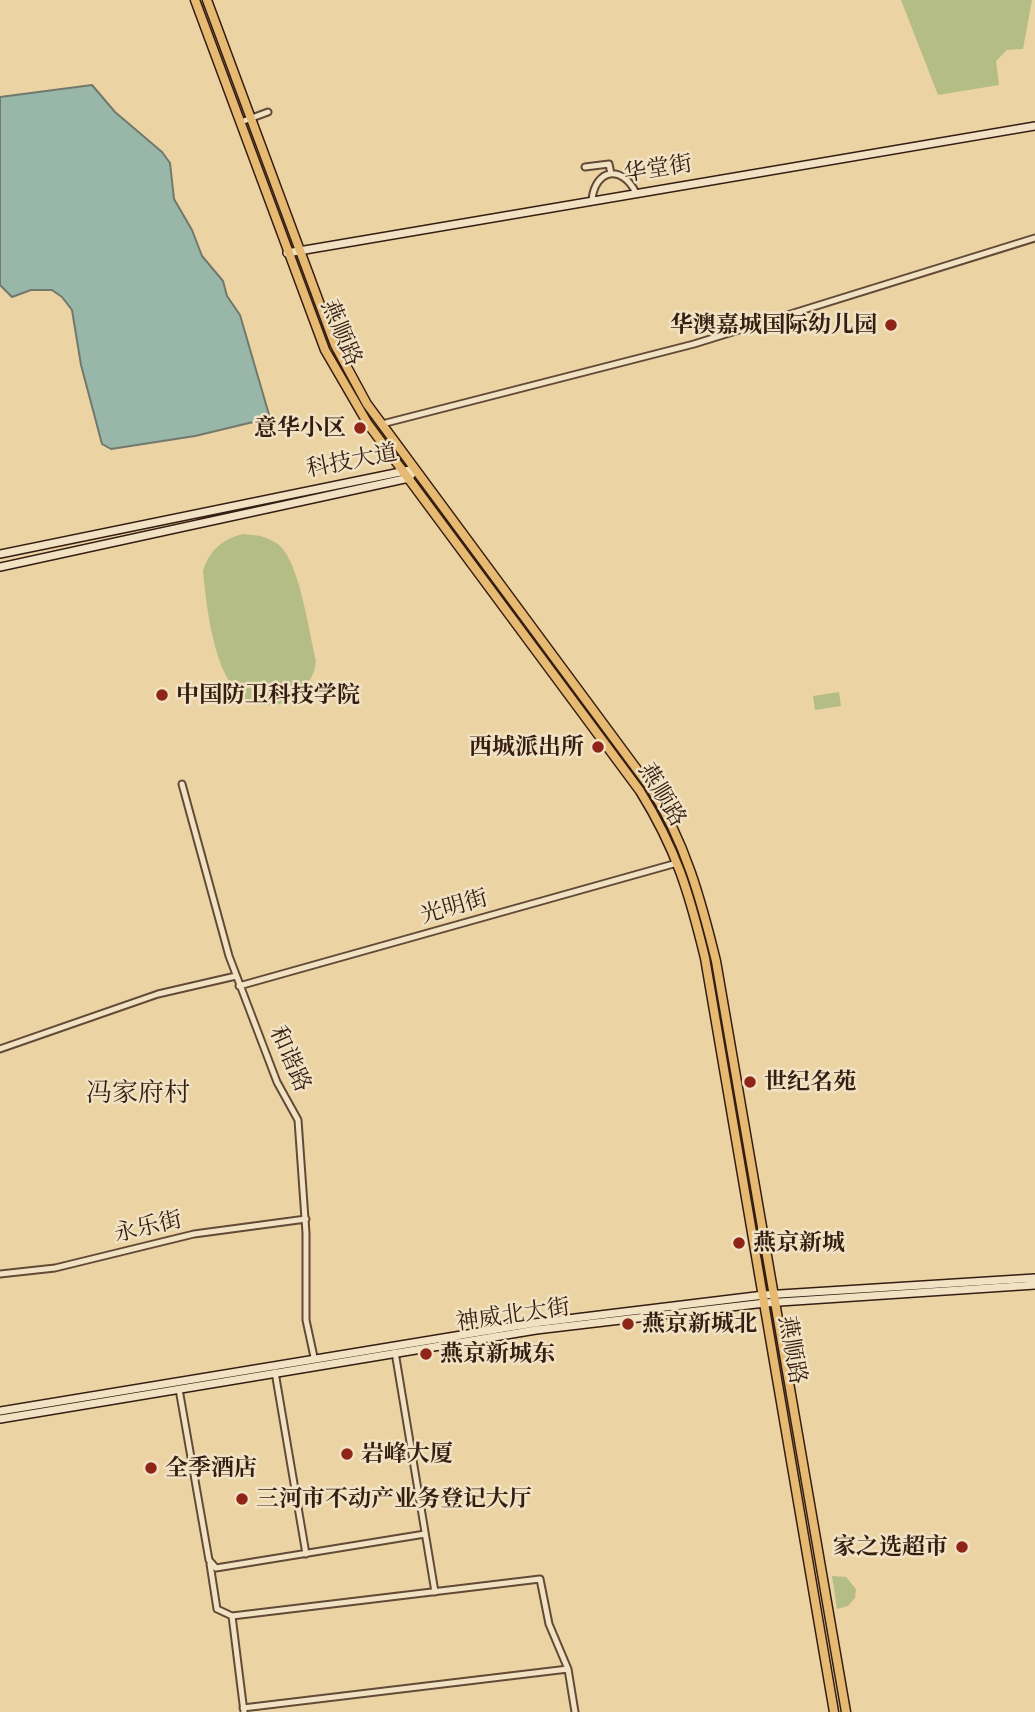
<!DOCTYPE html>
<html>
<head>
<meta charset="utf-8">
<style>
  body { margin:0 }
  canvas { display:block; background:#ebd3a4 }
</style>
</head>
<body>
<canvas width="1035" height="1712"></canvas>
<script>
const g = document.querySelector('canvas').getContext('2d');
g.lineJoin = 'round';
function paint(path, color) {
  g.fillStyle = color;
  g.fill(path, 'evenodd');
}
function strokePath(path, color, width, dash) {
  g.strokeStyle = color;
  g.lineWidth = width;
  g.lineCap = dash ? 'butt' : 'round';
  g.setLineDash(dash || []);
  g.stroke(path);
}
function drawText(font, color, halo, rows, align = 'center') {
  g.font = font + ' "Libre Caslon Text","Noto Serif SC",serif';
  g.lineWidth = 5;
  g.setLineDash([]);
  g.textBaseline = 'middle';
  g.strokeStyle = halo;
  g.fillStyle = color;
  for (const [text, x, y, turn = 0] of rows) {
    g.save();
    g.translate(x, y);
    g.rotate((+turn || 0) * Math.PI / 180);
    g.textAlign = isNaN(turn) ? turn : align;
    if (halo) g.strokeText(text, 0, 0);
    g.fillText(text, 0, 0);
    g.restore();
  }
}
paint(new Path2D(`
  M901,0h131l-9,49 -16,1 -11,11 3,24 -61,10z
  M243,534c14,1 24,2 36,11 21,18 30,88 37,116 -1,16 -12,30 -26,39 -8,5 -18,5 -27,5 -48,-3 -56,-96 -60,-134 6,-20 19,-32 40,-37z
  M839,692l2,14 -26,4 -2,-14z
  M832,1576l14,1 10,12 -1,9 -7,8 -11,3z`), '#b5bd87');
const water = new Path2D(`
  M92,85l23,27 47,40 8,11 4,36 18,31 10,26 21,25 4,15 13,19 30,103 -75,18 -84,13 -9,-5 -21,-79 -9,-55 -10,-13 -10,-7h-21l-19,7 -12,-12v-188z`);
paint(water, '#98b7a8');
strokePath(water, '#71796c', 2);
const street = new Path2D(`
  M241,122l27,-10
  M585,167l24,-3 2,10
  M592,200c3,-31 30,-36 44,-7
  M382,424l312,-80 341,-106
  M182,784l47,172 48,126 21,38 8,113v87l8,37
  M239,986l438,-123
  M0,1049l158,-55 78,-18
  M0,1274l55,-6 139,-34 112,-15
  M395,1352l40,240
  M275,1372l31,182
  M179,1389l30,171 7,8 209,-34
  M210,1564l7,45 15,7 12,96
  M232,1616l308,-37 9,45 19,45 7,43
  M243,1708l325,-39`);
const secondary = new Path2D(`
  M287,253l748,-127
  M0,554l415,-85
  M0,567l409,-89 6,-9
  M0,1411l534,-88 230,-28 271,-17
  M0,1419l536,-89 229,-27 270,-18`);
const primary = new Path2D(`
  M195,0l130,350 43,74 272,367c36,58 49,101 65,167l129,754
  M207,0l128,345 32,59 283,383c35,54 51,113 66,174l130,751`);
strokePath(street, '#634a36', 9);
strokePath(secondary, '#361d12', 10);
strokePath(primary, '#361d12', 11);
strokePath(street, '#f2e2c4', 5);
strokePath(secondary, '#f2e2c4', 7);
strokePath(primary, '#e6ba72', 8);
for (const [x, y, r, color] of [
  [891,325,7,"#8f2418"],
  [360,428,7,"#8f2418"],
  [162,695,7,"#8f2418"],
  [598,747,7,"#8f2418"],
  [750,1082,7,"#8f2418"],
  [739,1243,7,"#8f2418"],
  [628,1324,7,"#8f2418"],
  [426,1354,7,"#8f2418"],
  [347,1454,7,"#8f2418"],
  [151,1468,7,"#8f2418"],
  [242,1499,7,"#8f2418"],
  [962,1547,7,"#8f2418"]
]) {
  const dot = new Path2D();
  dot.arc(x, y, r, 0, 2 * Math.PI);
  g.fillStyle = color;
  g.fill(dot);
  strokePath(dot, '#f2e2c4', 2.5);
}
drawText('23px', '#361d12', '#f2e2c4', [
  ["华堂街",658,169,-9],
  ["燕顺路",341,333,67],
  ["科技大道",352,461,-11],
  ["燕顺路",662,795,59],
  ["光明街",454,907,-16],
  ["和谐路",290,1059,66],
  ["永乐街",148,1227,-13],
  ["神威北大街",513,1315,-8],
  ["燕顺路",792,1350,80]
]);
drawText('bold 23px', '#361d12', '#f2e2c4', [
  ["华澳嘉城国际幼儿园",877,325,"right"],
  ["意华小区",346,428,"right"],
  ["中国防卫科技学院",176,695],
  ["西城派出所",584,747,"right"],
  ["世纪名苑",764,1082],
  ["燕京新城",753,1243],
  ["燕京新城北",642,1324],
  ["燕京新城东",440,1354],
  ["岩峰大厦",361,1454],
  ["全季酒店",165,1468],
  ["三河市不动产业务登记大厅",256,1499],
  ["家之选超市",948,1547,"right"]
], 'left');
drawText('26px', '#361d12', '#f2e2c4', [
  ["冯家府村",138,1093]
]);
</script>
</body>
</html>
